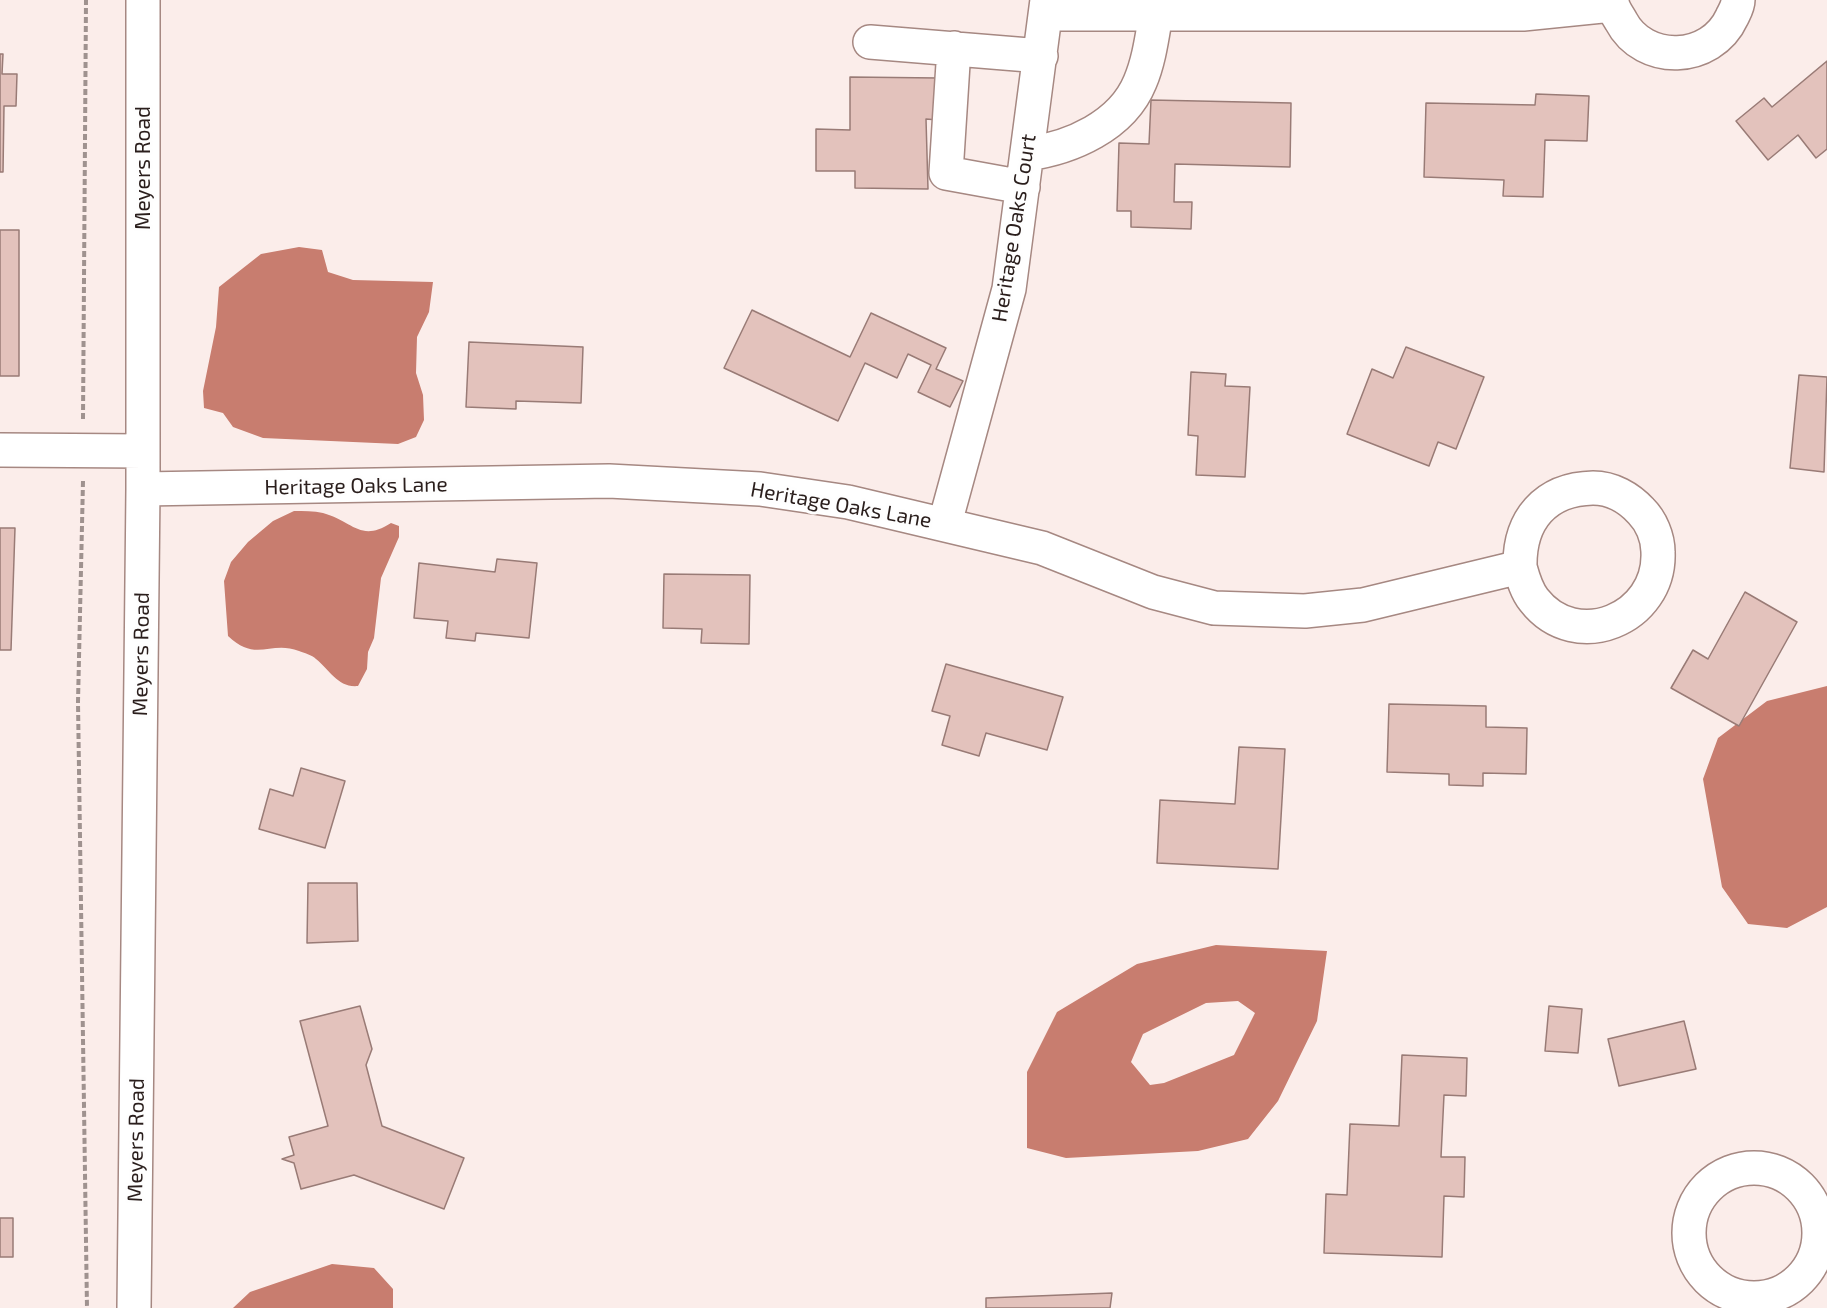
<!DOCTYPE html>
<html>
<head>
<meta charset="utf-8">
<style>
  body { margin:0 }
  canvas { display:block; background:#fbedea }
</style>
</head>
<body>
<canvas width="1827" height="1308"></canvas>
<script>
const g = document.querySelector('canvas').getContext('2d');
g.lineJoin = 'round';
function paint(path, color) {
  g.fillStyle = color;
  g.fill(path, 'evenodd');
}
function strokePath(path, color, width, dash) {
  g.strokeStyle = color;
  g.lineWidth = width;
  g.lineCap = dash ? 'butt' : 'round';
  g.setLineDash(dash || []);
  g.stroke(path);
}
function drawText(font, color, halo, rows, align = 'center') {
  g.font = font + ' "Exo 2",sans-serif';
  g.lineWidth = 6;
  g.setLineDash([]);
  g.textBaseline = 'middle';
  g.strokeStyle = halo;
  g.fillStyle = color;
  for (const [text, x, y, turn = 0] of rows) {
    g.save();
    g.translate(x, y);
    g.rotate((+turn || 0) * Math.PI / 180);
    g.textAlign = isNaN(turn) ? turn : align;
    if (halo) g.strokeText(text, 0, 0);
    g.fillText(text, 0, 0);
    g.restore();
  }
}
paint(new Path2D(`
  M299,247l23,3 6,22 25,8 80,2 -4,30 -12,25 -1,36 7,22 1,25 -8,17 -18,7 -135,-6 -30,-11 -10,-14 -19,-5 -1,-17 13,-64 3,-40 42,-33z
  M294,511c9,0 20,0 29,2 30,8 37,30 68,10l8,3v11l-18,41 -7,60 -6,14 -1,17 -9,17c-20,2 -28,-16 -42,-27 -4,-4 -12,-6 -17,-8 -29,-11 -43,12 -71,-15l-4,-55 7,-19 17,-20 25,-21z
  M1827,686v221l-40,21 -39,-4 -26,-37 -19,-108 15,-41 49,-37z
  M1216,945l111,6 -10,70 -39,80 -30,38 -50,12 -132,7 -39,-10v-76l30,-60 80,-48zM1238,1001l17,12 -21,42 -70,28 -14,2 -19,-23 12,-28 63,-31z
  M332,1264l42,4 19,21v19h-160l17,-16z`), '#c87d6f');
const building = new Path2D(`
  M0,54h3l-1,20h15l-1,32h-12l-1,66h-3z
  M1827,61v88l-11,9 -18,-23 -30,25 -32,-39 28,-23 8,9z
  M850,77l88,1v42l-12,-1 2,70 -73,-1v-17h-39v-42l34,1z
  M1536,94l53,2 -2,45 -42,-1 -2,57 -40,-1 1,-16 -80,-3 2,-74 109,2z
  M1151,100l140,3 -1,64 -115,-3 -1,38h18l-1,27 -60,-2v-16h-14l2,-68 30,1z
  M0,230h19v146h-19z
  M752,310l98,47 21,-44 75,35 -10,21 27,12 -13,26 -32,-15 13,-27 -23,-11 -11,24 -32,-15 -27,58 -114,-53z
  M469,342l114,5 -2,56 -65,-2v8l-50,-2z
  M1406,347l78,30 -28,72 -18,-7 -9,24 -82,-32 25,-65 21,9z
  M1191,372l35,2 -1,12 25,1 -5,90 -49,-2 2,-39 -10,-1z
  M1799,375l28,2 -3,95 -34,-4z
  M0,528h15l-4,122h-11z
  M497,559l40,4 -8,75 -53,-5 -1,8 -29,-3 2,-17 -34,-3 5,-55 76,9z
  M664,574l86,1 -1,69 -48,-1 1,-14 -39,-1z
  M1745,592l52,30 -58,104 -68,-38 22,-38 15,9z
  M946,664l117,33 -16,53 -61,-17 -7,23 -37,-11 8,-29 -18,-5z
  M1389,704l97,2v21l41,1 -1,46 -43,-1v13l-34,-1v-11l-62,-2z
  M1239,747l46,2 -7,120 -121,-6 3,-63 75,4z
  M301,768l44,13 -20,67 -66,-19 11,-40 23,7z
  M308,883h49l1,58 -51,2z
  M360,1006l12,43 -6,16 16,61 82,32 -20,51 -90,-34 -53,14 -7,-26 -12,-4 12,-4 -5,-18 39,-11 -28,-105z
  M1549,1006l33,3 -4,44 -33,-2z
  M1684,1021l12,48 -77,17 -11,-47z
  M1402,1055l65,3 -1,38 -22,-1 -3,62h24l-1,40 -20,-1 -2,61 -118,-4 2,-59 21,1 3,-71 49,2z
  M0,1218h13v39h-13z
  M1112,1293l-2,15h-124v-10z`);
paint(building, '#e3c2bc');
strokePath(building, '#997b76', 1.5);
const minor = new Path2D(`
  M1612,0c0,8 5,14 9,21 23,44 90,42 111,-4 3,-6 6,-11 6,-17
  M1047,14h476l89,-9
  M870,42l171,14
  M954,48l-8,125 77,14
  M1027,154c44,-6 95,-28 113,-72 9,-21 12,-45 16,-68
  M0,450l143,1
  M143,489l466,-8 151,8 88,13 194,46 111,44 61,16 91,3 58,-6 157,-38c3,11 6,23 14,33 42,54 127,19 124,-48 0,-15 -7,-31 -17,-41 -12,-13 -29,-23 -48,-23 -48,1 -74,32 -73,79
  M945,523l64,-234 38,-289
  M1689 1233a65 65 0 1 1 130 0a65 65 0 1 1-130 0Z
  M134,1308l9,-819v-489`);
strokePath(minor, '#a68882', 36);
strokePath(new Path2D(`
  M83,419l3,-419
  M83,481l-5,221 9,606`), '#9f928f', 4, [6, 3]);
strokePath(minor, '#fff', 33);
drawText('21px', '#2a1e1c', '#fefefe', [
  ["Meyers Road",143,168,-90],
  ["Heritage Oaks Court",1014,228,-81],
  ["Heritage Oaks Lane",356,486,-1],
  ["Heritage Oaks Lane",841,505,10],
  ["Meyers Road",141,654,-89],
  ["Meyers Road",136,1140,-89]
]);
</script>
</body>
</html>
